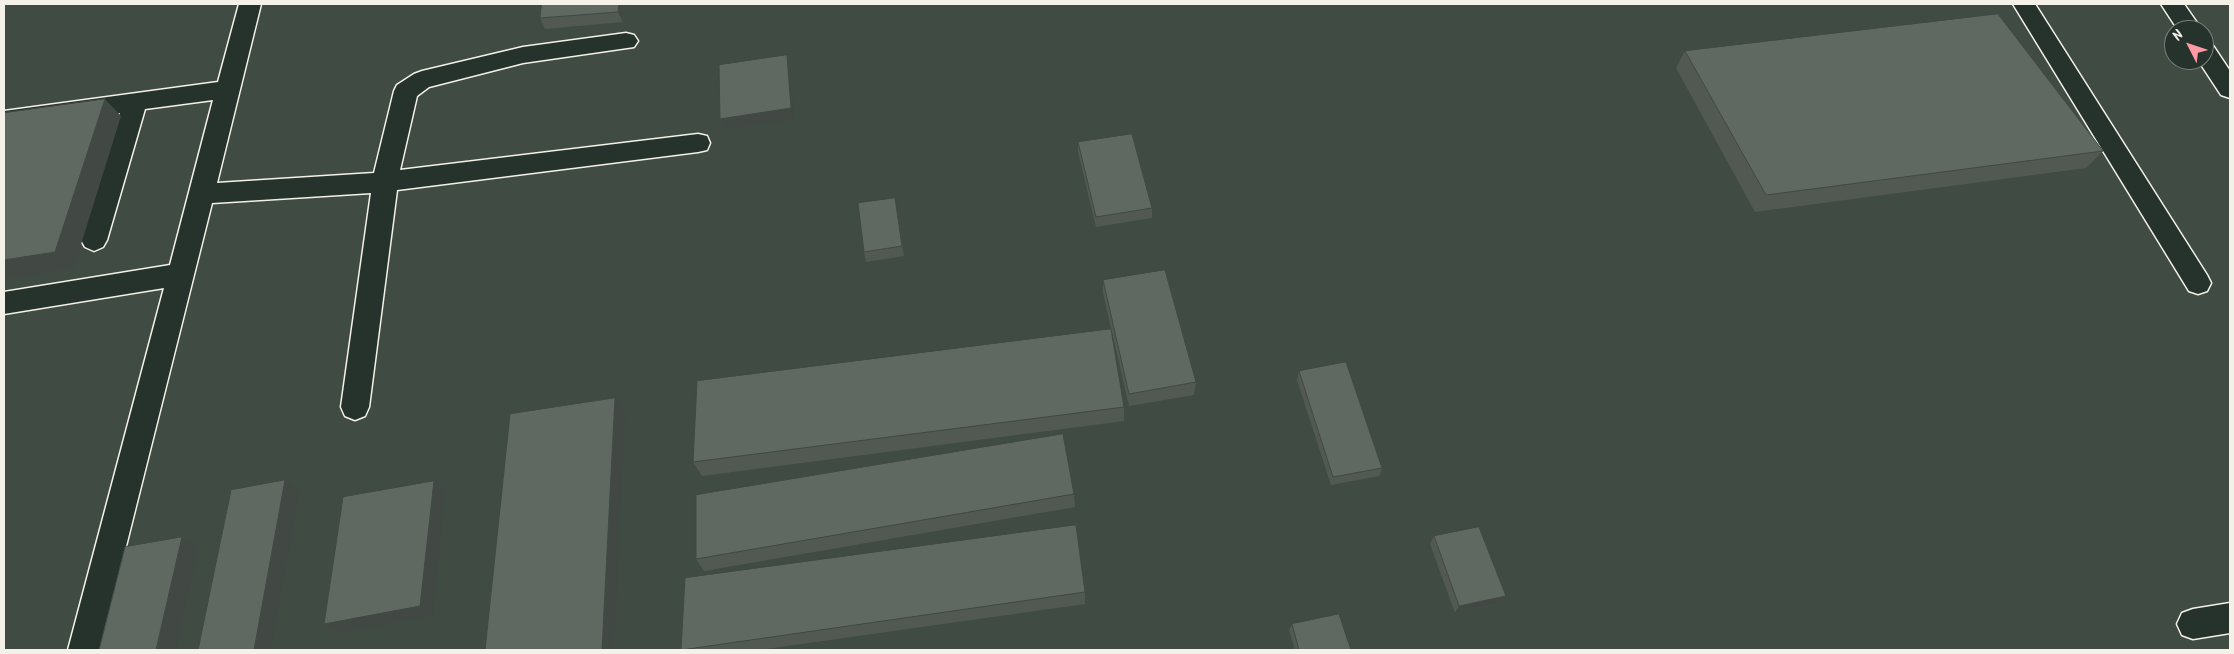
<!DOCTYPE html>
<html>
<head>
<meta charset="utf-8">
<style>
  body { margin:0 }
  #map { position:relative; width:2234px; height:654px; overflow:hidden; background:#323e38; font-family:Kalam,sans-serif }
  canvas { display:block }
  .frame { position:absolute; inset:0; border:5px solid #f4f1e8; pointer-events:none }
  .north { position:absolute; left:2164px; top:20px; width:50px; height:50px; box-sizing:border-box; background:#26332d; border:1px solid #787f78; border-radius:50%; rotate:311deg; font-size:14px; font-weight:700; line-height:20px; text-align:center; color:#f4f1e8 }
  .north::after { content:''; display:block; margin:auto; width:18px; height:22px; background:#ff9aa2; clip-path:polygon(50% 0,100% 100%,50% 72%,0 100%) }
</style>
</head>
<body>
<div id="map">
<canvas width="2234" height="654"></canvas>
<div class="frame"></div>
<div class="north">N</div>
</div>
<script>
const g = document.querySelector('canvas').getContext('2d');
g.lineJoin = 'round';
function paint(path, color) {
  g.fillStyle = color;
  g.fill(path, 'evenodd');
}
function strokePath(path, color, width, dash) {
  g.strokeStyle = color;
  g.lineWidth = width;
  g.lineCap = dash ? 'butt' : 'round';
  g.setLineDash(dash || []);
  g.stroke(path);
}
paint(new Path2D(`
  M4,4h2226v646h-2226zM2174,30h30v30h-30z`), '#404b44');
const minor = new Path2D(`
  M239,4h22l-44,179 157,-10 20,-82 3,-6 17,-11 8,-3 101,-24 103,-14 8,2 4,6 -4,6 -111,16 -94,24 -12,9 -17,74 298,-36 9,2 3,7 -3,7 -9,2 -301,38 -28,217 -4,9 -10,4 -10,-4 -4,-9 30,-214 -159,10 -112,447h-32l96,-362 -160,26v-22l166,-27 43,-165 -68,9 -38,131 -4,7 -9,4 -9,-4 -4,-7 39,-127 -116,16v-18l214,-29z
  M2013,4h22l172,271 4,8 -4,8 -9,3 -9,-3z
  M2161,4h23l18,26h-24z
  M2204,42l8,2 18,27v27l-9,-3 -23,-35h6z
  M2230,603v30l-37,6 -11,-4 -5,-11 5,-11 11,-4z`);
strokePath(minor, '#f4f1e8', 3);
paint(minor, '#26332d');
paint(new Path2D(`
  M625,4l-2,18 -78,7 -5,-11z
  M1685,51l418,100 -17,17 -331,44 -79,-144z
  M1078,142l74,66v10l-56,9 -18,-75z
  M898,208l6,48 -38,6 -2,-10z
  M1103,280l93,102 -2,13 -65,11 -26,-113z
  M1299,371l83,97 -3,8 -48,9 -34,-105z
  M1124,407v14l-422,55 -9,-14z
  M1074,494l1,13 -371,64 -8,-12z
  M1434,536l72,60 -5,7 -46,10 -25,-69z
  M1085,592v12l-326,46h-78z
  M1292,624l59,26h-56l-6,-20z`), '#525953');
paint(new Path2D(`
  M619,4h6l-2,18 -5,-10z
  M787,55l3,11 4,53 -70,10 -4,-10z
  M105,99l16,17 -47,151 -70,11v-18z
  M895,198l3,10 6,48 -2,-10z
  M615,398l10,14 -11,238h-12z
  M285,480l14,11 -28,159h-17z
  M434,481l11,11 -12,123 -95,18 -14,-9z
  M182,537l16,10 -22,103h-20z
  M1506,596l-5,7 -46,10 4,-7z`), '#424944');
const building = new Path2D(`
  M542,4h77l-1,8 -78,6z
  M1998,14l105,137 -337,44 -81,-144z
  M787,55l4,53 -71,11 -1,-54z
  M105,99l-50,153 -51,8v-147z
  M1132,134l20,74 -56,9 -18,-75z
  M895,198l7,48 -38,6 -6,-49z
  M1165,270l31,112 -67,12 -26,-114z
  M1111,329l13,78 -431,55 4,-81z
  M1346,362l36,106 -49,9 -34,-106z
  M615,398l-13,252h-117l25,-236z
  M1063,434l11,60 -378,65v-64z
  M285,480l-31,170h-56l33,-160z
  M434,481l-14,125 -96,18 19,-127z
  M1076,525l9,67 -404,58 4,-72z
  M1479,527l27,69 -47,10 -25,-70z
  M182,537l-26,113h-57l26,-103z
  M1339,614l12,36h-52l-7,-26z`);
paint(building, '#5f6861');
strokePath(building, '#424944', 1);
</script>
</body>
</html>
